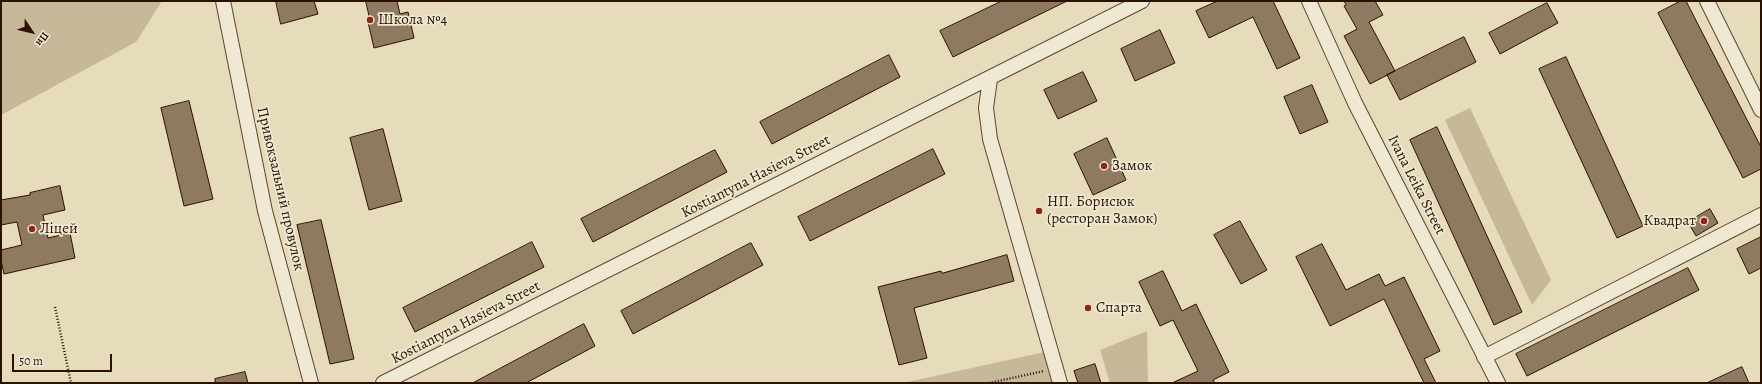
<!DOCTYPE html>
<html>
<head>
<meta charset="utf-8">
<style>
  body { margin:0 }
  #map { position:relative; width:1762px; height:384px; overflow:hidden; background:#e6dbba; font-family:Alegreya,serif }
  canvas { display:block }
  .frame { position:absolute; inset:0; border:2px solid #2c1100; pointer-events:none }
  .north { position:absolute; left:12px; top:12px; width:40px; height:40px; -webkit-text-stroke:3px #efe8d2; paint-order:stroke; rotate:125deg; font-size:11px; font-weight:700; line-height:16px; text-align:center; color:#2c1100 }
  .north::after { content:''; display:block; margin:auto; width:14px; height:18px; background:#2c1100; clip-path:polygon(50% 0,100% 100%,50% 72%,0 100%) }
  .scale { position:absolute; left:12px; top:354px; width:100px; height:18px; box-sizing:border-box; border:2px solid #2c1100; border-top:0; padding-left:5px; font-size:12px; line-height:14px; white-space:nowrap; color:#2c1100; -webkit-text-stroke:3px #efe8d2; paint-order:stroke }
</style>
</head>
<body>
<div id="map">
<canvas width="1762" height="384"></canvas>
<div class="frame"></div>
<div class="north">Пн</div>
<div class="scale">50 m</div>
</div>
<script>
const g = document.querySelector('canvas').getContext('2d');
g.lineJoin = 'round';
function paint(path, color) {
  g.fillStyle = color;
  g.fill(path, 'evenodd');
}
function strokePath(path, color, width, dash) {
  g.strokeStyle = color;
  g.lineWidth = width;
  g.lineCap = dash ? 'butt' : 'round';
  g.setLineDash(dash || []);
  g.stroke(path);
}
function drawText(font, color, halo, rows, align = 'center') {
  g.font = font + ' Alegreya,serif';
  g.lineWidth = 3.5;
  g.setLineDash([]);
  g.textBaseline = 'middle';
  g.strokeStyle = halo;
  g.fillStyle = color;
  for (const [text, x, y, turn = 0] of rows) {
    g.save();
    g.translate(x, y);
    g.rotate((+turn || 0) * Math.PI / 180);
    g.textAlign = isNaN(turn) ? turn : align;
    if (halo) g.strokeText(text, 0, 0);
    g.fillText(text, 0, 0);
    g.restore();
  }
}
paint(new Path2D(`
  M1,1h161l-26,41 -135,73z
  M1470,108l81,172 -19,25 -87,-185z
  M1147,331l1,52h-38l-10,-33z
  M1045,352l10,31h-152z`), '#c6b99a');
const building = new Path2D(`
  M276,1h38l4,13 -37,10z
  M366,1h31l3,13 8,-2 6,26 -40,10 -6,-26h2z
  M1002,1h65l-114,56 -13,-26z
  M1218,1h55l27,57 -23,11 -24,-52 -44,21 -13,-27z
  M1344,1h31l8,14 -14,7 26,49 -25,13 -26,-48 13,-7 -13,-23 2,-1z
  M1681,1h5l75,146v22l-18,9 -85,-165z
  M1547,3l11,20 -58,31 -11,-21z
  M1160,30l15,33 -40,18 -14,-32z
  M1464,37l12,25 -76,38 -13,-25z
  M889,55l11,22 -128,67 -12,-22z
  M1566,57l77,169 -26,12 -78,-169z
  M1083,72l14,29 -39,18 -14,-29z
  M1312,85l16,37 -28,12 -16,-37z
  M189,101l24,98 -29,7 -23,-98z
  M1437,127l85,185 -28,13 -84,-185z
  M383,129l19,72 -33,9 -19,-72z
  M1107,138l19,42 -33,15 -19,-41z
  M933,149l12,25 -135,67 -12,-24z
  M715,150l12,22 -134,70 -12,-23z
  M60,186l5,24 -22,5 5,23 22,-5 5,25 -71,16 -3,-14v-10l21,-5 -5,-23 -16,3v-25l29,-5v-2z
  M1710,209l8,14 -22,13 -8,-14z
  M321,220l33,139 -24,5 -33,-139z
  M1240,221l27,49 -26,14 -27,-49z
  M1761,237v31l-12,6 -12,-25z
  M532,242l12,25 -129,65 -12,-24z
  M751,243l12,22 -130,69 -12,-23z
  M1322,244l24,46 33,-16 6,12 19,-9 36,74 -16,8 12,24h-12l-40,-84 -54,27 -34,-69z
  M1007,255l7,26 -100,27 13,50 -28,7 -21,-78 63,-16 1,2z
  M1688,268l11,22 -172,86 -11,-22z
  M1163,271l19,40 14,-7 33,68 -16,8 2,3h-43l26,-12 -25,-51 -13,6 -21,-44z
  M584,324l11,22 -69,37h-53z
  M1095,364l6,19h-23l-4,-12z
  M1742,367l7,16h-42z
  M245,372l3,11h-33v-4z`);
paint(building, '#8d7a61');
strokePath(building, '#2c1100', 1);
const street = new Path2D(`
  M223,1l42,210 46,172
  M1309,1l46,102 143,280
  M1707,1l54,109
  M990,79l-4,29 4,31 70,244
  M1484,357l277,-142
  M383,383l759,-382`);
strokePath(street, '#5a442e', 16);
strokePath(new Path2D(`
  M55,307l16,76
  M989,383l55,-12`), '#2c1100', 2.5, [1, 2]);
strokePath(street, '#efe8d2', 14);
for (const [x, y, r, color] of [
  [370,20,4,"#8f2418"],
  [1104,166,4,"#8f2418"],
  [1039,211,4,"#8f2418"],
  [1704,221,4,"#8f2418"],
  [32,229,4,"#8f2418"],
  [1088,308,4,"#8f2418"]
]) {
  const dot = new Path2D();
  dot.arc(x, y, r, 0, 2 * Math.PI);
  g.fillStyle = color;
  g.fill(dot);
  strokePath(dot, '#efe8d2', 1.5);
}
drawText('15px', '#2c1100', '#efe8d2', [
  ["Школа №4",378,20],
  ["Замок",1112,166],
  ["НП. Борисюк",1047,202],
  ["(ресторан Замок)",1047,219],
  ["Квадрат",1696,221,"right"],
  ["Ліцей",40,229],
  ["Спарта",1096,308]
], 'left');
drawText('15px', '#2c1100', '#efe8d2', [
  ["Kostiantyna Hasieva Street",756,177,-27],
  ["Ivana Leika Street",1416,185,63],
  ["Привокзальний провулок",280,189,77],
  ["Kostiantyna Hasieva Street",466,323,-27]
]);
</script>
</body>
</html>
